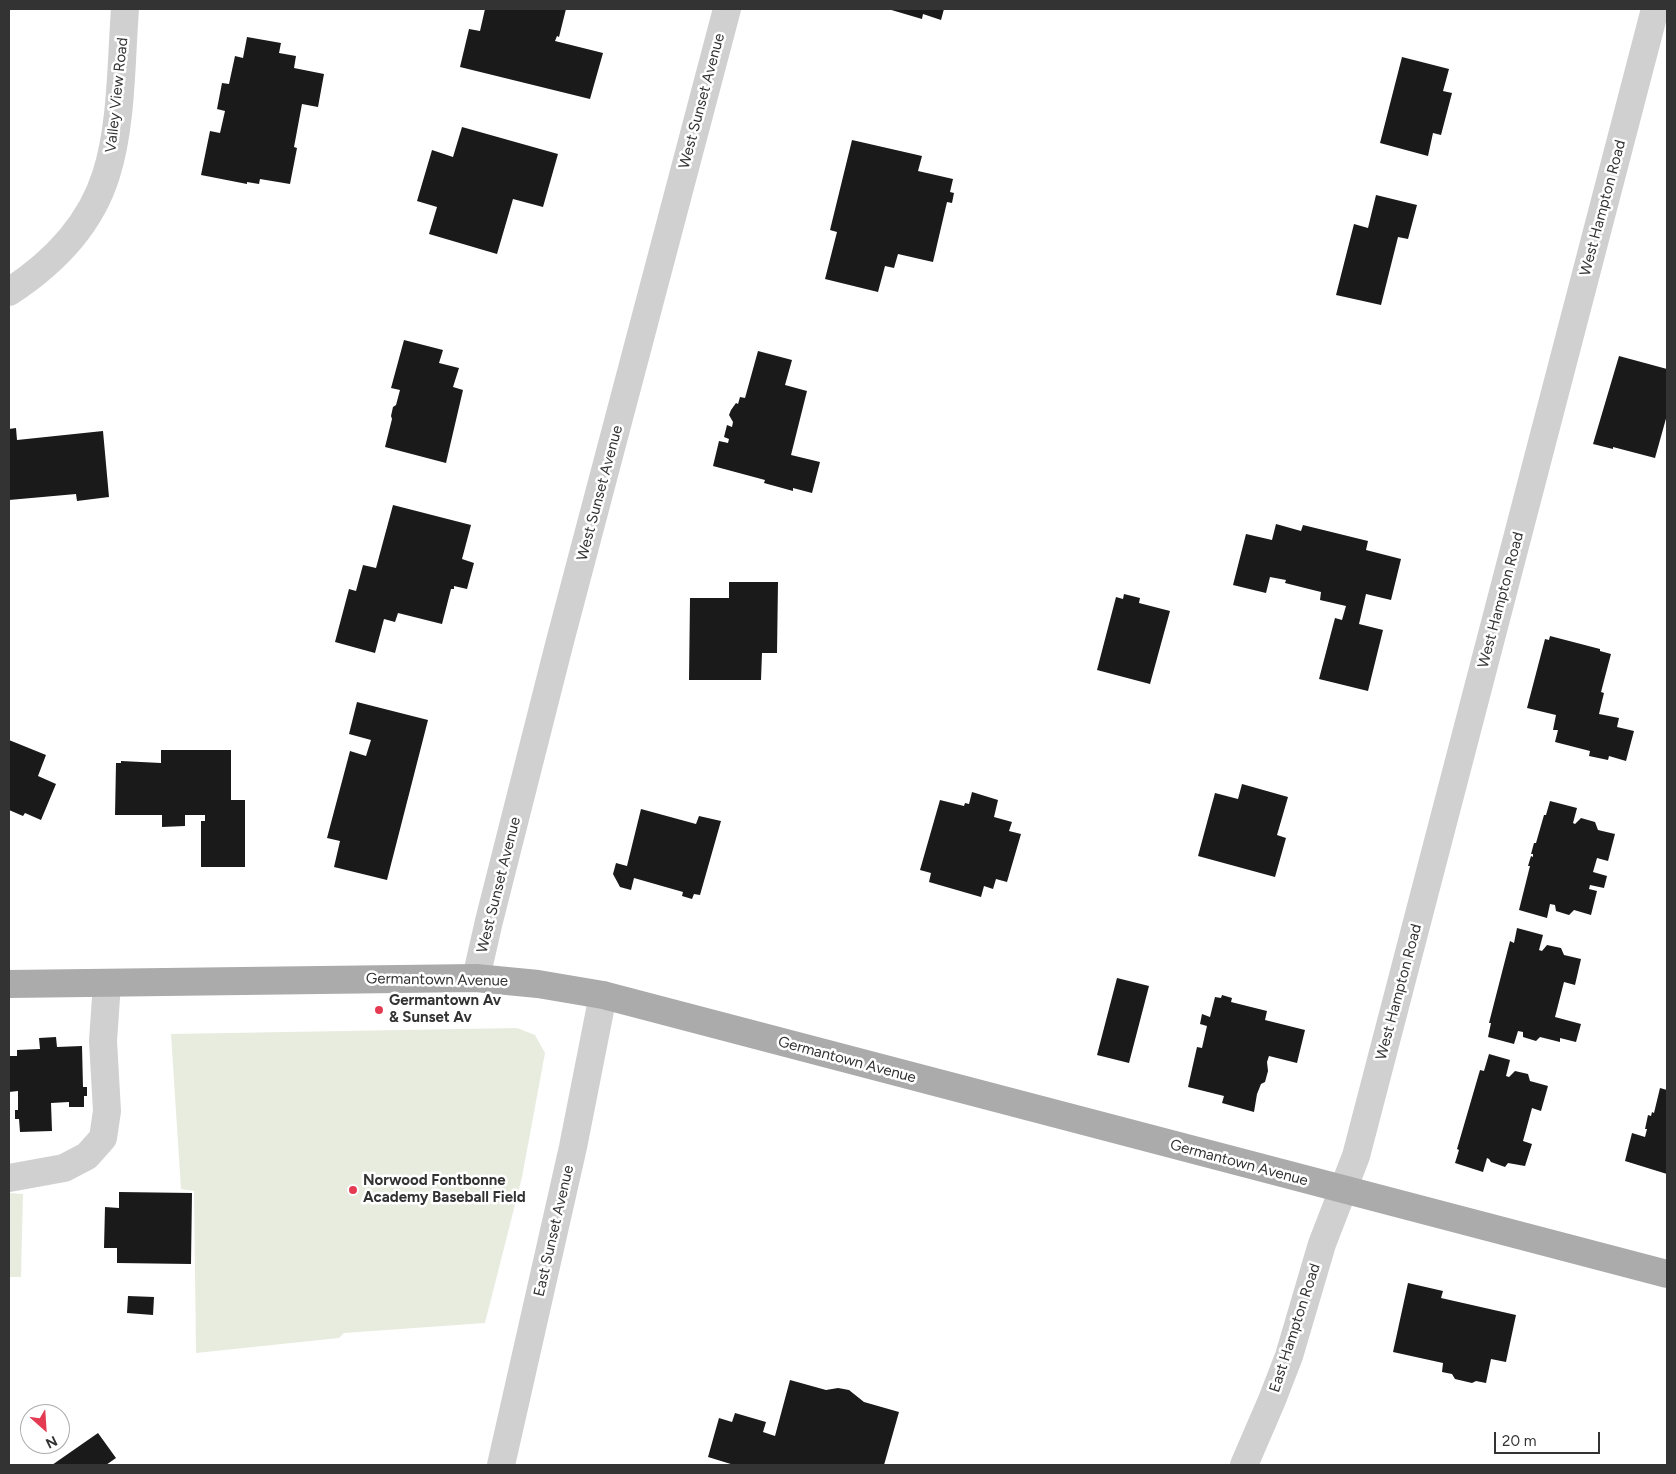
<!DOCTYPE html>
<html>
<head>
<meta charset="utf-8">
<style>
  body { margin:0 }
  #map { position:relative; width:1676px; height:1474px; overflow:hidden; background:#fff; font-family:Figtree,sans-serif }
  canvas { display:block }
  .frame { position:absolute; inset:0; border:10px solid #333; pointer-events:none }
  .north { position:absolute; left:20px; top:1404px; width:50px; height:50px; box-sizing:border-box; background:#fff; border:1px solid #adadad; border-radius:50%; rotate:154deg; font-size:14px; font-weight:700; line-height:20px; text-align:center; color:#333 }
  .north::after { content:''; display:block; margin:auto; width:18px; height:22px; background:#e43b52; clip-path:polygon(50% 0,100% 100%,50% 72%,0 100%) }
  .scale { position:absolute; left:1494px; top:1432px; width:106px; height:22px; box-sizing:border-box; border:2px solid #333; border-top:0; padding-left:6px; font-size:15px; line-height:18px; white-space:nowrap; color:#333; -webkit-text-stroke:4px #fff; paint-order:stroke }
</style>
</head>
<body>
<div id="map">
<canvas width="1676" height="1474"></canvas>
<div class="frame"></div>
<div class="north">N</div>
<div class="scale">20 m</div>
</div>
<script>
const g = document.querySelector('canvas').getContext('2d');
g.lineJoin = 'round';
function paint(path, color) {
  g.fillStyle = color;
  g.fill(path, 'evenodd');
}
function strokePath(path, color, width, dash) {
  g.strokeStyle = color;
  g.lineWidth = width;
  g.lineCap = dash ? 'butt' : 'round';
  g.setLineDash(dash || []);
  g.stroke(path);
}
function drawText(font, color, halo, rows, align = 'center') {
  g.font = font + ' Figtree,sans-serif';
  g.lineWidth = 5;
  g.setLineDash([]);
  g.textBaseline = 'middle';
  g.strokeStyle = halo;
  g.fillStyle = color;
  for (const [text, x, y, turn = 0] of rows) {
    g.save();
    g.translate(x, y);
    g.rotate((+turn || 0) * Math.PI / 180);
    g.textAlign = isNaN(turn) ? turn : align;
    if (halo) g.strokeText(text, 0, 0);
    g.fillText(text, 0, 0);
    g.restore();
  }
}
paint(new Path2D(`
  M517,1028l18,7 10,18 -23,124 -37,146 -141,10 -5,5 -143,15 -2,-162 -13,-2 -10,-155z
  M9,1193l14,1 -2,83h-12z`), '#e7ecdf');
paint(new Path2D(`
  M485,9h81l-7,28 -2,-1 -2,5 48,12 -13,46 -130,-32 9,-38 11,2z
  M888,9h56l-3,11 -18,-6 -1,5z
  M247,37l34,6 -2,10 17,3 -2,12 30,6 -6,33 -16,-3 -8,43 3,1 -7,36 -30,-5 -1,5 -12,-2v2l-46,-9 9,-44 10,2 5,-22 -8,-2 5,-26 7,1 6,-28 8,2z
  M1402,57l47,12 -6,22 9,2 -11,42 -8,-2 -5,23 -48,-13z
  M462,127l96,27 -15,53 -30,-8 -16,55 -68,-20 8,-27 -20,-6 15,-51 21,7z
  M852,140l70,16 -4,15 35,8 -3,13 4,1 -2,10 -5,-1 -14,60 -35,-8 -4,14 -9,-2 -7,26 -53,-13 12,-47 -7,-2z
  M1376,195l41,10 -9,34 -10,-2 -17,68 -45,-10 18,-71 14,4z
  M404,340l39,10 -4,13 20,5 -6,19 10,3 -17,73 -61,-16 7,-28 -1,-3 2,-9 3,-2 4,-15 -9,-2z
  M758,351l34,9 -7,25 22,6 -16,64 29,7 -8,31 -19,-5v3l-29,-8 1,-3 -52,-14 6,-25 9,2 1,-4 -5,-2 3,-12 5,2 1,-5 -4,-7 2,-5 5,-7 2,1 2,-7 5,1z
  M1619,356l48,13v46l-12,43 -42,-11v2l-20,-5z
  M16,428l1,12 86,-9 6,66 -32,4 -1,-7 -67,6v-71z
  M393,505l78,20 -9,34 12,4 -7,26 -13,-3v3h-3l-9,35 -44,-11 -3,9 -11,-3 -9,34 -40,-11 14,-53 7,2 7,-26 13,3z
  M1276,524l25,7 2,-6 65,16 -2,9 35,9 -10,41 -25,-6 -7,30 24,6 -15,61 -49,-12 16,-61 7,2 4,-14 -26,-6 1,-8 -36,-9 1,-3 -16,-3 -4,16 -33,-8 13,-51 26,6z
  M729,582h49l-1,71h-15l-1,27h-72l1,-82h39z
  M1124,594l16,4 -1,5 31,8 -20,73 -53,-14 19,-73 7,2z
  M1550,636l50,13v2l11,3 -10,38 3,1 -5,21 20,4 -2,9 17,4 -8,30 -17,-5 -1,4 -19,-4 1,-5 -35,-9 3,-12h-5l3,-15 -29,-7 18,-69 4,1z
  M357,702l71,18 -41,160 -53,-13 6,-26 -13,-3 23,-87 16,5 5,-16 -22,-6z
  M9,740l37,15 -8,21 18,8 -15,36 -16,-7 -2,3 -14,-6z
  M161,750h70v50h14v67h-44v-46h4v-6h-20v11l-23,1v-12h-47l1,-52h5v-2l40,2z
  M1242,784l46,13 -11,38 9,3 -11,39 -77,-21 17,-63 23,6z
  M972,792l26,8 -4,17 18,5 -3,9 12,3 -14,48 -11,-3 -3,10 -9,-3 -3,11 -52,-15 2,-9 -11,-3 20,-70 24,6 1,-3 4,1z
  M1550,801l27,7 -4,15 2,1 6,-6 14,4 3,8 17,4 -7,27 -11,-3 -4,14 14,4 -3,12 -14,-3 -1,4 8,2 -6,24 -17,-5 -5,5 -13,-4 -1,-6 -5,-1 -3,14 -28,-8 11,-44h-2l3,-10 2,1v-3h-2l3,-11h2l8,-28h2z
  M641,809l55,15 3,-8 22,5 -21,74 -6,-1 -2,5 -10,-3 1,-4 -49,-14 -3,12 -11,-3 -7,-13 3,-11 11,3z
  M1517,928l26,7 -4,15 3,1 5,-6 14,3 3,7 17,4 -6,26 -11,-3 -9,35 26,7 -5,18 -16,-4v4l-20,-5 -4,4 -13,-4v-5l-5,-1 -4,13 -26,-7 3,-14h-2l21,-82 4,2z
  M1117,978l32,8 -20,77 -32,-8z
  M1222,995l10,3 -1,4 36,9 -2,9 40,10 -8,33 -28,-7 -2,6 1,9 -3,11 -4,2 -4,10 -3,18 -32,-9 2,-7 -36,-9 9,-40 5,1 5,-22 -7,-2 2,-10 8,3 5,-20 6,1z
  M56,1037l1,10 25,-1 1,41h4v9h-3v11h-15v-5l-18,1 1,28 -32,1 -1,-13h-4v-9h3v-19l-9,1v-36h8v-6l23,-1 -1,-11z
  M1489,1054l21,6 -4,16 3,1 6,-6 13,3 2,7 18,5 -7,25 -9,-3 -9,33 9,3 -7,22 -17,-3 -3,4 -14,-5 -2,-3 -2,-1 -4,14 -28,-9 4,-13 -2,-1 23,-79 4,1z
  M1660,1088l7,2v84l-42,-13 7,-28 13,4 2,-8h-2l3,-14 3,1 1,-4 2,1z
  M119,1192l73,1 -1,71 -74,-1v-15h-13l1,-41 14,1z
  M1408,1283l35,8 -2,7 75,17 -10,47 -15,-3 -5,24 -10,-2 -4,2 -17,-4 -3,-5 -10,-2 1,-9 -50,-11z
  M128,1296l26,1 -1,18 -26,-2z
  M790,1380l36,10 12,-2 11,2 15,12 35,10 -15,53h-150l-26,-8 11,-39 13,4 3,-9 31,9 -3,10 12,4z
  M98,1433l18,25 -10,7h-54z`), '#1a1a1a');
strokePath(new Path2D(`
  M9,292c43,-28 81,-66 97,-117 16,-50 15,-114 19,-166
  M476,978l13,-57 70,-276 168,-636
  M9,1178l55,-10 23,-12 16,-18 4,-27 -4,-70 4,-58
  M501,1465l72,-318 30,-152
  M1244,1465l28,-65 17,-44 33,-112 34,-88 299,-1147`), '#d0d0d0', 28);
strokePath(new Path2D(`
  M9,984l467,-6 62,6 65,11 1064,279`), '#ababab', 28);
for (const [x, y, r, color] of [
  [379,1010,5,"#e43b52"],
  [353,1190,5,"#e43b52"]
]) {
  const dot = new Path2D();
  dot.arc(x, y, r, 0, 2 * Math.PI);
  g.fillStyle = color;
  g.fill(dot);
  strokePath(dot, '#fff', 2);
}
drawText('15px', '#333', '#fff', [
  ["Valley View Road",117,95,-84],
  ["West Sunset Avenue",702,101,-75],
  ["West Hampton Road",1603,208,-75],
  ["West Sunset Avenue",600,493,-75],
  ["West Hampton Road",1501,600,-75],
  ["West Sunset Avenue",499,885,-76],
  ["Germantown Avenue",437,980,1],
  ["West Hampton Road",1399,992,-75],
  ["Germantown Avenue",847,1060,15],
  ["Germantown Avenue",1239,1163,15],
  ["East Sunset Avenue",554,1231,-77],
  ["East Hampton Road",1295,1328,-72]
]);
drawText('bold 15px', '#333', '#fff', [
  ["Germantown Av",389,1001],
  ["& Sunset Av",389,1018],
  ["Norwood Fontbonne",363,1181],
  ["Academy Baseball Field",363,1198]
], 'left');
</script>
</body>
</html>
